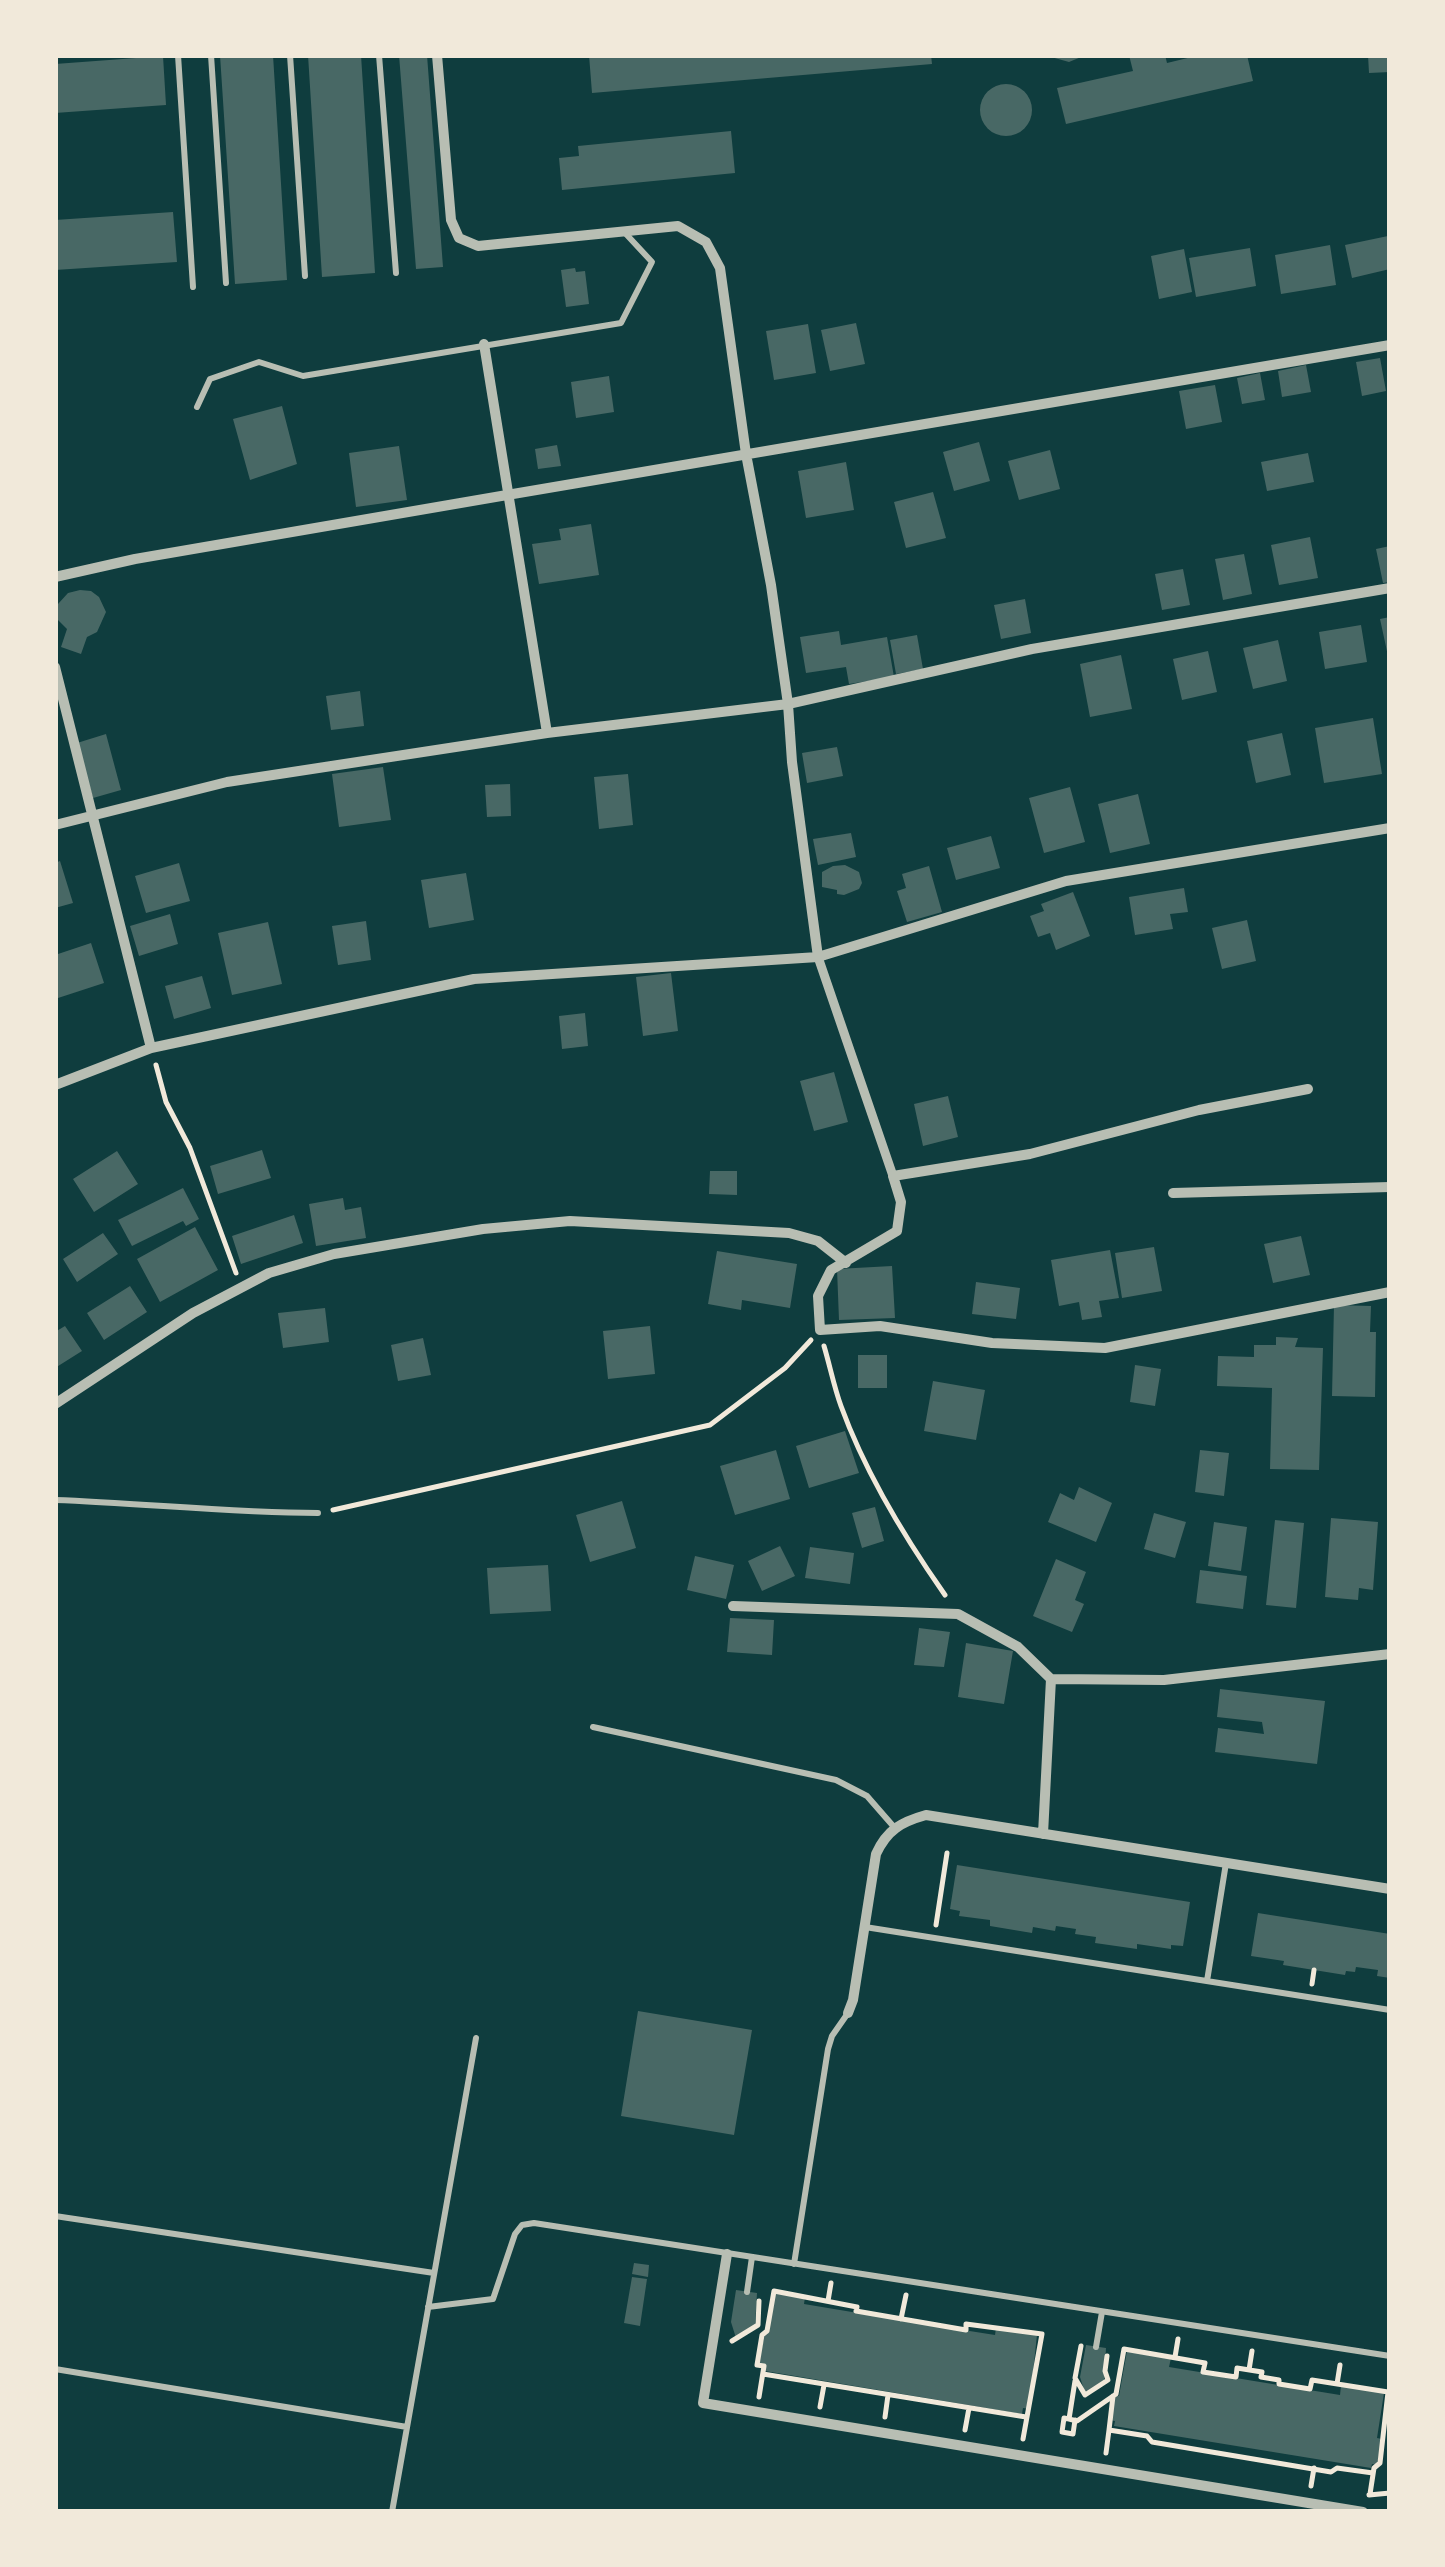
<!DOCTYPE html>
<html>
<head>
<meta charset="utf-8">
<style>
  body { margin:0 }
  #map { position:relative; width:1445px; height:2567px; overflow:hidden; background:#0f3d3e; font-family:"Source Sans 3",sans-serif }
  canvas { display:block }
  .frame { position:absolute; inset:0; border:58px solid #f1e9da; pointer-events:none }
</style>
</head>
<body>
<div id="map">
<canvas width="1445" height="2567"></canvas>
<div class="frame"></div>
</div>
<script>
const g = document.querySelector('canvas').getContext('2d');
g.lineJoin = 'round';
function paint(path, color) {
  g.fillStyle = color;
  g.fill(path, 'evenodd');
}
function strokePath(path, color, width, dash) {
  g.strokeStyle = color;
  g.lineWidth = width;
  g.lineCap = dash ? 'butt' : 'round';
  g.setLineDash(dash || []);
  g.stroke(path);
}
paint(new Path2D(`
  M220,55h53l14,225 -52,4z
  M308,55h53l14,218 -53,4z
  M399,55h28l16,212 -27,2z
  M589,55h342l1,9 -340,29z
  M1044,55h42l-17,7z
  M1129,55h36l2,8 33,-8h47l6,26 -187,43 -9,-36 76,-17z
  M1368,55h22v17l-21,1z
  M163,56l3,49 -111,8v-49z
  M980 110a26 26 0 1 1 52 0a26 26 0 1 1-52 0Z
  M731,131l4,42 -173,17 -3,-32 20,-2 -1,-10z
  M173,212l4,50 -122,8v-50z
  M1388,236l2,33 -38,9 -7,-33z
  M1330,245l6,40 -55,9 -6,-39z
  M1250,248l6,38 -60,11 -7,-39z
  M1184,249l8,43 -33,7 -8,-43z
  M575,268l1,4 9,-1 4,33 -23,3 -5,-37z
  M856,323l9,41 -35,7 -9,-41z
  M808,324l8,49 -42,7 -8,-49z
  M1380,358l6,33 -24,5 -6,-34z
  M1306,365l5,27 -29,5 -4,-26z
  M1260,373l5,27 -23,4 -5,-26z
  M609,376l5,36 -38,6 -5,-36z
  M1215,385l7,37 -36,7 -7,-38z
  M282,406l15,58 -47,16 -17,-61z
  M979,442l11,39 -36,10 -11,-39z
  M557,445l4,21 -23,3 -3,-20z
  M399,446l8,54 -51,7 -7,-54z
  M1050,450l10,39 -41,11 -11,-39z
  M1308,453l6,29 -47,9 -6,-29z
  M846,462l8,48 -48,8 -8,-47z
  M933,492l13,46 -40,10 -12,-46z
  M591,524l8,51 -60,9 -7,-40 29,-4 -2,-11z
  M1310,537l8,41 -39,7 -8,-40z
  M1390,546v36l-7,1 -7,-34z
  M1244,554l8,40 -29,6 -8,-41z
  M1183,569l7,36 -28,5 -7,-36z
  M80,590l11,1 8,6 7,15 -9,20 -10,5 -6,17 -20,-7 6,-18 -10,-10 1,-15 10,-11z
  M1025,599l6,34 -30,6 -7,-34z
  M1390,617v39h-2l-8,-37z
  M1361,625l6,37 -42,7 -6,-37z
  M839,631l2,14 46,-8 7,40 -45,7 -3,-17 -40,6 -6,-36z
  M917,635l6,34 -27,5 -6,-34z
  M1278,640l9,41 -34,8 -10,-41z
  M1208,651l9,41 -35,8 -9,-41z
  M1121,655l11,54 -42,8 -10,-53z
  M360,691l4,35 -33,4 -5,-34z
  M1373,718l9,56 -58,9 -9,-55z
  M1282,733l9,42 -35,8 -9,-42z
  M106,734l15,56 -28,8 -16,-55z
  M837,747l6,29 -36,7 -5,-30z
  M383,767l8,53 -52,7 -7,-53z
  M628,774l5,51 -34,4 -5,-52z
  M510,784l1,32 -24,1 -2,-32z
  M1070,787l15,55 -41,11 -15,-55z
  M1138,794l12,50 -40,9 -12,-49z
  M851,833l5,24 -38,8 -5,-26z
  M991,836l9,32 -44,12 -9,-32z
  M60,861l13,42 -18,5v-45z
  M179,863l11,38 -44,12 -11,-37z
  M845,865l14,7 3,11 -3,6 -15,6 -7,-1v-4l-15,-3v-15l11,-6z
  M929,866l13,46 -35,10 -10,-31 9,-3 -4,-14z
  M466,873l8,47 -45,8 -8,-48z
  M1184,888l4,24 -18,2 3,15 -38,6 -6,-38z
  M1073,892l17,44 -34,14 -6,-17 -12,4 -8,-21 14,-5 -3,-7z
  M170,914l8,30 -39,12 -9,-30z
  M1247,920l9,41 -34,8 -10,-41z
  M366,921l5,39 -33,5 -6,-39z
  M268,922l14,62 -50,11 -14,-62z
  M91,943l13,40 -49,16v-44z
  M671,973l7,58 -35,5 -7,-59z
  M202,976l9,32 -37,11 -9,-33z
  M585,1013l3,33 -26,3 -3,-33z
  M834,1072l14,50 -34,9 -14,-50z
  M948,1096l10,41 -35,9 -9,-42z
  M262,1150l9,28 -53,16 -8,-28z
  M117,1151l21,33 -44,28 -21,-33z
  M710,1171h27v24l-28,-1z
  M183,1188l16,31 -13,7 -3,-5 -51,25 -14,-26z
  M343,1198l2,12 16,-3 5,31 -50,8 -7,-42z
  M294,1215l9,28 -62,21 -9,-28z
  M195,1227l23,43 -58,32 -23,-43z
  M103,1233l15,21 -41,28 -14,-23z
  M1301,1236l9,39 -37,8 -9,-39z
  M1154,1247l8,44 -40,7 -7,-45z
  M1110,1250l9,48 -20,3 3,16 -20,3 -3,-18 -20,4 -8,-46z
  M717,1251l80,13 -7,44 -48,-8 -1,10 -33,-6z
  M892,1266l3,52 -56,2 -2,-51z
  M976,1282l44,6 -4,31 -44,-5z
  M130,1286l17,26 -43,28 -17,-27z
  M1334,1305l37,1 -1,26h6l-1,65 -43,-1z
  M325,1308l4,34 -46,6 -5,-35z
  M65,1326l17,25 -27,17v-36z
  M650,1326l5,48 -47,5 -5,-48z
  M1276,1337l22,1 -3,9 28,1 -4,122 -49,-1 2,-81 -55,-2 1,-30 36,1v-12h22z
  M423,1338l8,37 -33,6 -7,-36z
  M858,1355h29v33h-29z
  M1135,1365l26,4 -6,37 -25,-4z
  M933,1381l52,9 -9,50 -52,-9z
  M845,1431l14,42 -50,15 -13,-42z
  M776,1450l14,49 -55,16 -15,-49z
  M1200,1450l29,3 -5,43 -29,-4z
  M1079,1487l33,16 -16,39 -48,-20 12,-29 14,7z
  M622,1501l14,47 -46,14 -14,-47z
  M875,1507l9,34 -22,7 -10,-35z
  M1154,1513l32,9 -11,36 -31,-9z
  M1331,1518l47,4 -5,68 -14,-2 -1,12 -33,-3z
  M1275,1520l29,3 -8,85 -30,-3z
  M1214,1522l33,5 -6,44 -33,-5z
  M780,1546l15,30 -33,15 -14,-30z
  M810,1547l44,6 -4,31 -45,-6z
  M695,1556l39,9 -8,34 -39,-9z
  M1056,1559l30,13 -11,28 9,4 -12,28 -39,-16z
  M548,1565l3,46 -61,3 -3,-46z
  M1200,1570l47,6 -4,33 -47,-6z
  M730,1618l44,2 -2,35 -45,-3z
  M919,1628l31,4 -6,35 -30,-2z
  M966,1643l47,8 -9,53 -46,-7z
  M1220,1689l105,12 -8,63 -102,-12 3,-24 46,6 -2,-12 -45,-5z
  M957,1865l233,37 -7,44 -12,-1v4l-34,-5v5l-42,-6 1,-6 -21,-3 1,-5 -20,-3 -1,5 -22,-4 -1,6 -42,-7v-6l-31,-4 1,-5 -10,-2z
  M1258,1913l132,21v44l-13,-2 1,-6 -22,-3 -1,5 -9,-1 -1,4 -62,-10 1,-4 -33,-5z
  M638,2011l114,19 -18,105 -113,-19z
  M634,2263l15,2 -1,12 -16,-3z
  M632,2277l15,2 -7,47 -16,-3z
  M736,2290l21,3 -2,33 -19,12 -5,-16z
  M775,2292l30,5 -1,7 96,16 95,15 1,-7 41,7 -8,74 -6,-1 -1,6 -257,-43 -7,-7z
  M1086,2345l20,3 -2,33 -19,12 -5,-16z
  M1127,2351l44,7 -2,9 85,14 86,14 1,-9 43,7 -7,45 5,1 -5,26 -5,-1 -1,4 -257,-42 1,-5 -6,-1 5,-25 5,1z`), '#486865');
strokePath(new Path2D(`
  M156,1065l10,37 24,46 46,125
  M824,1346c6,20 10,41 17,60 24,66 64,132 104,189
  M333,1510l377,-85 75,-57 26,-28
  M936,1925l11,-72
  M1312,1984l2,-14
  M828,2301l3,-18
  M901,2319l5,-24
  M732,2341l26,-16 1,-24
  M1081,2346l-6,32 10,17 23,-15 -3,-9 2,-15
  M1175,2357l3,-18
  M1249,2370l3,-19
  M763,2374l263,43
  M1075,2381l-6,38 8,2 39,-27 8,-45 81,14 -2,9 33,5 1,-9 25,4 -1,5 18,3v4l31,5 2,-9 76,12 -8,71 -6,5 -4,26
  M1337,2384l3,-19
  M759,2397l5,-31 -7,-1 5,-30 5,-4 7,-40 83,16 -1,4 110,19v-6l76,10 -19,105
  M820,2407l4,-22
  M885,2417l3,-22
  M1069,2419l-5,-1 -2,14 11,2 2,-14
  M965,2430l4,-22
  M1109,2430l4,-34
  M1106,2453l3,-23 38,6 5,6 179,30 6,-4 36,5
  M1311,2486l3,-18
  M1369,2495l21,-2`), '#f1e9da', 5);
strokePath(new Path2D(`
  M178,55l15,232
  M211,55l15,228
  M290,55l15,221
  M379,55l17,218
  M197,407l13,-28 49,-17 44,14 318,-53 31,-61 -26,-28
  M55,1500c88,3 175,13 263,13
  M593,1727l243,53 31,16 27,31
  M865,1927l525,83
  M1207,1981l19,-118
  M55,2216l379,57
  M794,2264l34,-215 4,-13 16,-23
  M747,2292l5,-35
  M428,2307l65,-8 22,-65 7,-9 12,-2 856,133
  M1096,2347l6,-35
  M55,2369l352,58
  M392,2512l84,-474`), '#b8beb3', 6);
strokePath(new Path2D(`
  M818,957l75,219`), '#b8beb3', 9);
strokePath(new Path2D(`
  M437,55l14,165 8,18 19,8 200,-20 28,16 14,26 26,186 25,131 17,119 4,58 26,195
  M484,344l63,389
  M55,577l80,-18 372,-64 883,-150
  M55,667l96,381
  M55,825l172,-43 320,-49 241,-29 244,-55 358,-61
  M55,1085l96,-37 323,-69 344,-22 248,-76 324,-53
  M1308,1089l-109,21 -169,44 -137,22 8,26 -4,29 -66,39 -13,26 2,34 60,-4 112,17 113,5 285,-56
  M1173,1193l217,-6
  M55,1404l138,-91 76,-40 65,-19 149,-25 87,-8 219,12 29,8 28,22
  M733,1606l225,8 60,33 33,32 113,1 226,-26
  M1043,1834l8,-155
  M848,2013l5,-13 23,-146c11,-24 25,-32 50,-39l464,74
  M727,2254l-24,149 660,109`), '#b8beb3', 10);
</script>
</body>
</html>
